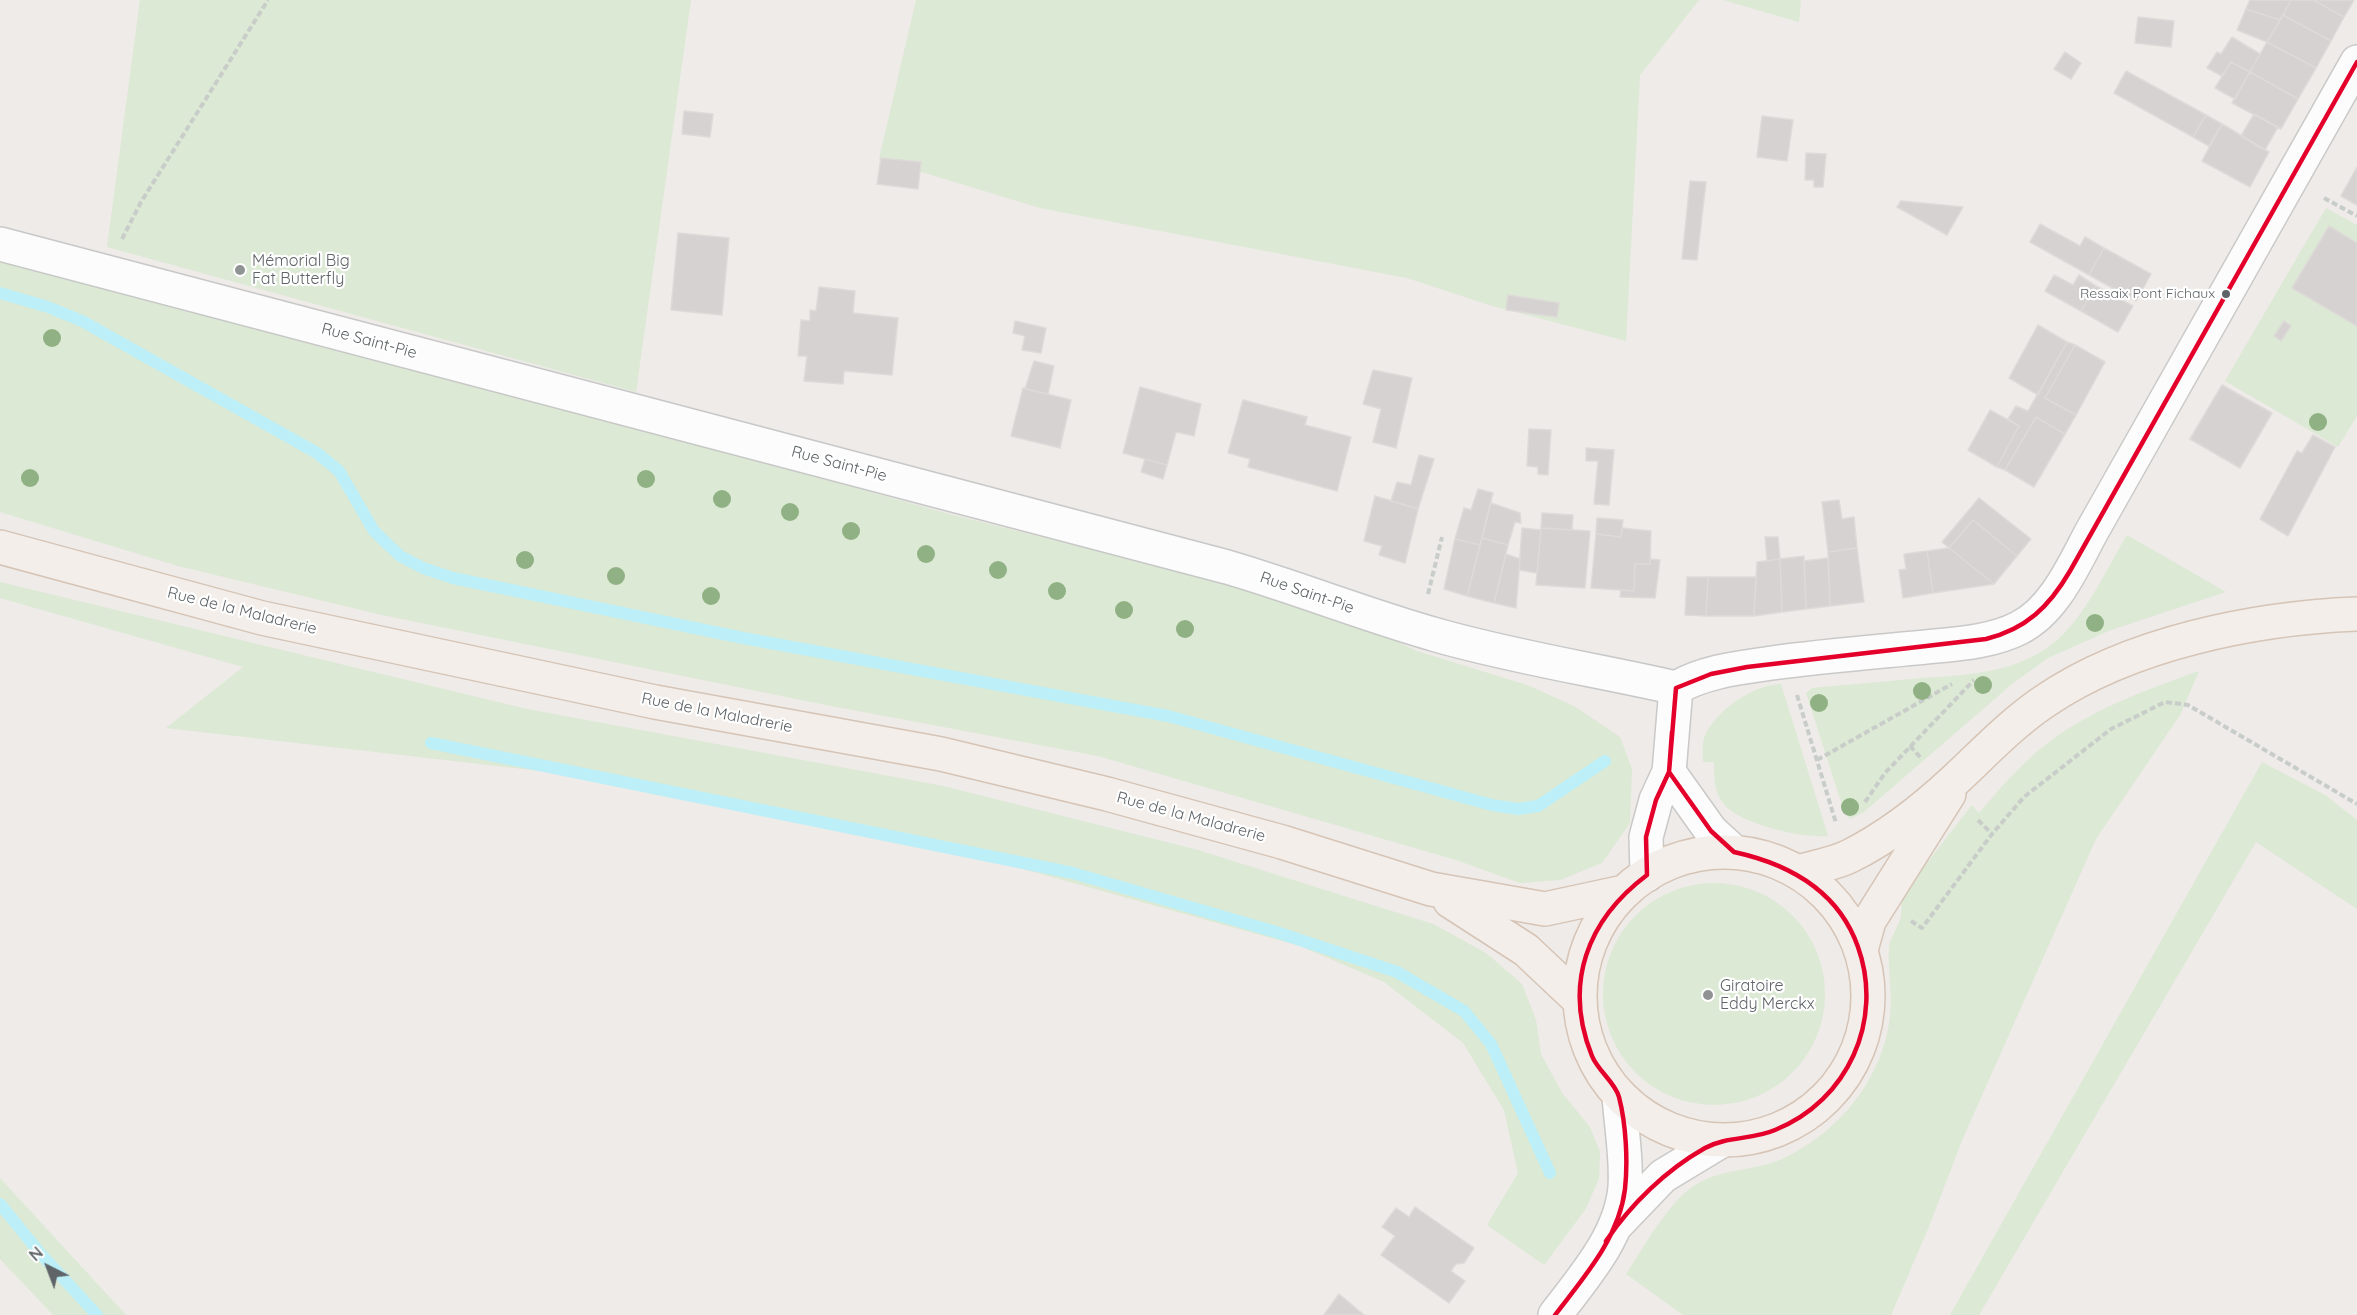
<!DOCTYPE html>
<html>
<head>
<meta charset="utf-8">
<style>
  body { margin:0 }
  #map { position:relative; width:2357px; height:1315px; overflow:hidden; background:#eeebe8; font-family:Quicksand,sans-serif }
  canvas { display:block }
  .north { position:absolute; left:18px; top:1237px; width:60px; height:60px; -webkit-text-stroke:4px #fff; paint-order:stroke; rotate:318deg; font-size:16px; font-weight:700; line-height:24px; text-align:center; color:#5e6467 }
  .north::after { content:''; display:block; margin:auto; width:21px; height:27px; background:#5e6467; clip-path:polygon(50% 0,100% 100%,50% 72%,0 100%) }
</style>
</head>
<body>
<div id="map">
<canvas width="2357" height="1315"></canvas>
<div class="north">N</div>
</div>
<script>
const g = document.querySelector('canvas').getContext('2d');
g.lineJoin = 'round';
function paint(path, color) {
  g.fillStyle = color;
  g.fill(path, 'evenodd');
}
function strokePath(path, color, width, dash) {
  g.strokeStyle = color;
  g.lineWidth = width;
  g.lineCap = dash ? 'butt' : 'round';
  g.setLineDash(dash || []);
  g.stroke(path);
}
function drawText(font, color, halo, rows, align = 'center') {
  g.font = font + ' Quicksand,sans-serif';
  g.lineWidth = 4.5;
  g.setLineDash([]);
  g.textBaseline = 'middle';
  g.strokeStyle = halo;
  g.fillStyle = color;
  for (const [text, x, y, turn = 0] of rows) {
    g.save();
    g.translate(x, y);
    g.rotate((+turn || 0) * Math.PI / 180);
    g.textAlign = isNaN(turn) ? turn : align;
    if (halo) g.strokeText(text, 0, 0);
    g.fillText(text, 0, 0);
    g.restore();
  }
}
paint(new Path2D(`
  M140,0h551l-55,392 -529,-145z
  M916,0h783l-59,75 -14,266 -137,-36 -82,-27 -367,-70 -161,-49z
  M1723,0h78l-2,22z
  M2326,208l31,17v191l-19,31 -113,-66z
  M0,258l698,186 255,71 366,91 98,45 110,34 47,21 46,31 12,32 -2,54 -28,40 -42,17 -40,3 -64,-23 -358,-104 -272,-51 -444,-90 -204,-49 -178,-54z
  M2127,535l99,57 -115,38 -63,28 -36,26 -148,128 -14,7 -6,-8 -38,-118 6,-5c33,-3 67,-6 100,-9 49,-4 105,-4 144,-38 31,-27 50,-71 71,-106z
  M0,582l527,127 416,77 255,64 235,74 53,29 36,31 14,36 5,34 21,39 28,34 10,25 -1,27 -14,31 -41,55 -57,-40 31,-52 -14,-63 -41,-67 -79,-61 -84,-36 -284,-79 -475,-96 -375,-43 77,-61 -243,-69z
  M2199,671l-19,44 -84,124 -133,299 -35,91 -37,86h-208l-57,-41c18,-27 40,-68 66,-87 27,-19 60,-15 90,-28 61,-28 107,-88 109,-156 0,-18 -3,-36 -2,-55 1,-12 11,-22 12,-34 1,-6 0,-12 0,-18l71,-91 7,8c16,-18 32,-38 50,-54 48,-45 109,-66 170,-88z
  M1781,684l47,152c-26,2 -88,-11 -105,-33 -9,-11 -9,-28 -9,-41h-11c0,-7 -1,-17 1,-24 11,-27 48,-53 77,-54z
  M2262,762l63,33 32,25v89l-101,-67 -277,473h-29z
  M1603 994a111 111 0 1 1 222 0a111 111 0 1 1-222 0Z
  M0,1178l126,137h-73l-53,-56z`), '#dce9d4');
strokePath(new Path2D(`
  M0,293l48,14 34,14 235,132 22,18 35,60 26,25 23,12 30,10 290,60 425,78 324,89 26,4 20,-3 67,-45
  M431,743l642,130 203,59 121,40 67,39 27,33 59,129
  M0,1204l40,49 57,62`), '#bceff8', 12);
const building = new Path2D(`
  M2250,0h41l-11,20 -34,-11z
  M2291,0h22l31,17 -13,24 -48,-26z
  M2313,0h41l-10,17z
  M2246,9l34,11 -13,22 -30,-12z
  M2283,15l48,26 -15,27 -49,-26z
  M2138,17l36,4 -3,26 -36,-4z
  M2232,37l28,17 -10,18 -19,-10 -9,14 -15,-8 10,-16 4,2z
  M2267,42l49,26 -18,31 -48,-27z
  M2065,52l16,11 -10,16 -17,-10z
  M2231,62l19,10 -15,27 -20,-11z
  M2126,71l80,44 -13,22 -79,-44z
  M2250,72l48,27 -17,30 -49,-26z
  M684,111l29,3 -3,23 -28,-3z
  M2254,114l24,13 -13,23 -24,-14z
  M2206,115l16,9 -13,22 -16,-9z
  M1762,116l31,4 -6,41 -30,-4z
  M2222,124l47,28 -19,35 -48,-26z
  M1806,153l20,1 -3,33h-9v-7h-9z
  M881,158l40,4 -3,27 -41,-5z
  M2357,167v38l-16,-9z
  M1690,181l16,1 -9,78 -15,-1z
  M1901,201l62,6 -16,28 -50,-28z
  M2040,224l40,22 5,-9 19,11 -15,27 -59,-33z
  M2329,226l28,17v83l-65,-38z
  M678,233l51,5 -7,77 -51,-5z
  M2104,248l47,26 -15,27 -47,-26z
  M2054,275l19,10 6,-10 17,11 -15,25 -36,-20z
  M2096,286l37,20 -15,26 -37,-21z
  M819,287l36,4 -2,22 45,5 -6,57 -48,-4 -1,13 -39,-3 3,-25h-9l3,-36 9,1v-11l6,1z
  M1508,295l51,8 -2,14 -51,-7z
  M1015,321l31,7 -5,25 -19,-3 3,-14 -12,-3z
  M2284,321l7,5 -10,15 -7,-5z
  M2038,325l29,17 -29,53 -29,-17z
  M2067,342l8,3 -30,53 31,17 -11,19 -29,-17 -31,53 -8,-3 22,-41 -11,-7 8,-13 12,5z
  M2075,345l30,17 -29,53 -31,-17z
  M1034,361l20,5 -6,28 -23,-5z
  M1373,370l39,8 -16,70 -23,-6 8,-33 -18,-5z
  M2222,385l50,28 -32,55 -50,-29z
  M1140,387l61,17 -7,32 -18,-4 -9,33 -44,-12z
  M1023,388l48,12 -11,48 -49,-12z
  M1243,400l64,17 -2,8 46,12 -14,54 -89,-24 2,-8 -22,-6z
  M1990,410l29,16 -22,41 -29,-17z
  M2036,417l29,17 -31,53 -29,-17z
  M1529,429l22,1 -3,45 -10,-1v-7l-11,-1z
  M2313,435l22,12 -47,89 -28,-17 37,-68 5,2z
  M1586,448l28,2 -5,55 -15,-1 4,-43h-12z
  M1419,455l15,4 -16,50 -27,-8 6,-19 14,3z
  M1145,459l22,6 -4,14 -22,-7z
  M1478,489l15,4 -13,52 -25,-6 9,-31 7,2z
  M1375,496l43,13 -13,54 -26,-8 3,-9 -18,-5z
  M1979,498l52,41 -14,17 -44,-36 -24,28 -7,-6z
  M1839,500l3,19 12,-2 3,31 -29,4 -6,-50z
  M1491,503l29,10 1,10 -6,-1 -7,23 -26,-7z
  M1542,513l31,2 -1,15 -31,-2z
  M1597,518l26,2 -2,17 -25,-3z
  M1973,520l44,36 -23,28 -45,-36z
  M1522,528l19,2 -4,43 -18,-3z
  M1541,528l49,3 -5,57 -49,-3z
  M1622,528l29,3 -1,33h-15l-1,27 -43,-3 5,-54 25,3z
  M1765,537h13l2,22 -13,2z
  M1482,538l26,7 -14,58 -27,-7z
  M1455,539l25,6 -13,51 -23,-7z
  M1857,548l7,54 -34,4 -2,-54z
  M1949,548l45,36 -61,9 -6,-42z
  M1927,551l6,42 -30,5 -4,-28 7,-1 -2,-15z
  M1506,554l14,5 -4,49 -22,-5z
  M1804,556l2,53 -24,3 -2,-53z
  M1828,558l2,48 -24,3 -2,-48z
  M1650,559l10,1 -5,38 -35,-1 1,-7 13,1 1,-27h15z
  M1780,559l2,53 -28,4 3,-54z
  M1687,577h21l-2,39 -21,-1z
  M1708,577h48l-2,39h-48z
  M1415,1207l59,41 -10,15 -8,1 -5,7 14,10 -16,22 -68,-48 14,-19 -13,-9 14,-19 13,9z
  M1339,1294l25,21h-40z`);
paint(building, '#d5d2d1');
strokePath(building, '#dddad8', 1.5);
const street = new Path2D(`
  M0,244l1227,323c72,21 141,49 213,69 78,22 157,34 236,52`);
const secondary = new Path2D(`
  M1669,772l42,59 23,21
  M1647,875l-1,-38 10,-37 13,-28 7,-84c30,-17 63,-20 96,-25 51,-7 103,-11 154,-16 30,-3 66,-5 93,-19 36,-18 55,-64 73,-97l265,-469
  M1616,1225l47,-49 58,-35
  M1555,1315c28,-37 66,-79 70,-128 2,-30 -4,-61 -6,-91`);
const primary = new Path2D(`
  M0,547l262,71 393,84 286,52 166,40 175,48 149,47 114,20 79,-17
  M1580 996a144 144 0 1 1 288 0a144 144 0 1 1-288 0Z
  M1798,872c16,-5 36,-8 52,-16 38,-19 75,-48 106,-77 29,-27 56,-56 89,-78 85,-58 210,-83 312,-87
  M1450,901l76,49 53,50
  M1861,950l8,-29 80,-127`);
strokePath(street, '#c7c8c7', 36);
strokePath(secondary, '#cac9c8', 36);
strokePath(primary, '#d6c4b6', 36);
strokePath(new Path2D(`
  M2324,198l33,18
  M122,239l19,-37 127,-202
  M1428,594l14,-57
  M1797,695l39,128
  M1910,746l12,13
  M1817,760l135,-76
  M1865,802l20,-29 89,-93
  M1978,820l14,14
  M1911,921l11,7 70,-94 32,-37 87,-68 54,-27 23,3 169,99`), '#c8cdc9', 4, [6, 3]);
strokePath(street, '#fcfcfc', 33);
strokePath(secondary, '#fcfcfc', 33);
strokePath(primary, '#f3eee9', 33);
strokePath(new Path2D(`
  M1672,732l-3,40 42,59 23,21
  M1606,1241c25,-37 60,-71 99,-93 22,-12 47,-8 70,-18 73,-29 109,-110 83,-183 -20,-57 -69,-83 -124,-95
  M1555,1315c29,-38 64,-77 70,-126 3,-28 1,-65 -6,-92 -4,-15 -21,-26 -27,-41 -29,-72 -5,-136 55,-181l-1,-38 10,-37 13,-28 7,-84 35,-14 36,-7 239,-28c40,-10 63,-32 84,-68l287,-509`), '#e4002b', 4.5);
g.fillStyle = '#90b184';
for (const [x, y] of [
  [52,338],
  [2318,422],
  [30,478],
  [646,479],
  [722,499],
  [790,512],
  [851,531],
  [926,554],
  [525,560],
  [998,570],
  [616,576],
  [1057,591],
  [711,596],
  [1124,610],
  [2095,623],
  [1185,629],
  [1983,685],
  [1922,691],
  [1819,703],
  [1850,807]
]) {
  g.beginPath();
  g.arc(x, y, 9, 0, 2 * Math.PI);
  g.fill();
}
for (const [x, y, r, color] of [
  [240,270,6,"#909394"],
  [2226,294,5,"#5e6467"],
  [1708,995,6,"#909394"]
]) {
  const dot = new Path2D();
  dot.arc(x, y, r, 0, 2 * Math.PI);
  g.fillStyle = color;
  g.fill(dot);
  strokePath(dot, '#fff', 2);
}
drawText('14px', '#5e6467', '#fff', [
  ["Ressaix Pont Fichaux",2215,294]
], 'right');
drawText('16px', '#5e6467', '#fff', [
  ["Mémorial Big",252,261],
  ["Fat Butterfly",252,279],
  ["Giratoire",1720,986],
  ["Eddy Merckx",1720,1004]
], 'left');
drawText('16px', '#5e6467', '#fff', [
  ["Rue Saint-Pie",369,341,15],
  ["Rue Saint-Pie",839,464,15],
  ["Rue Saint-Pie",1307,593,19],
  ["Rue de la Maladrerie",242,611,14],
  ["Rue de la Maladrerie",717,713,11],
  ["Rue de la Maladrerie",1191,817,15]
]);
</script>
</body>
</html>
